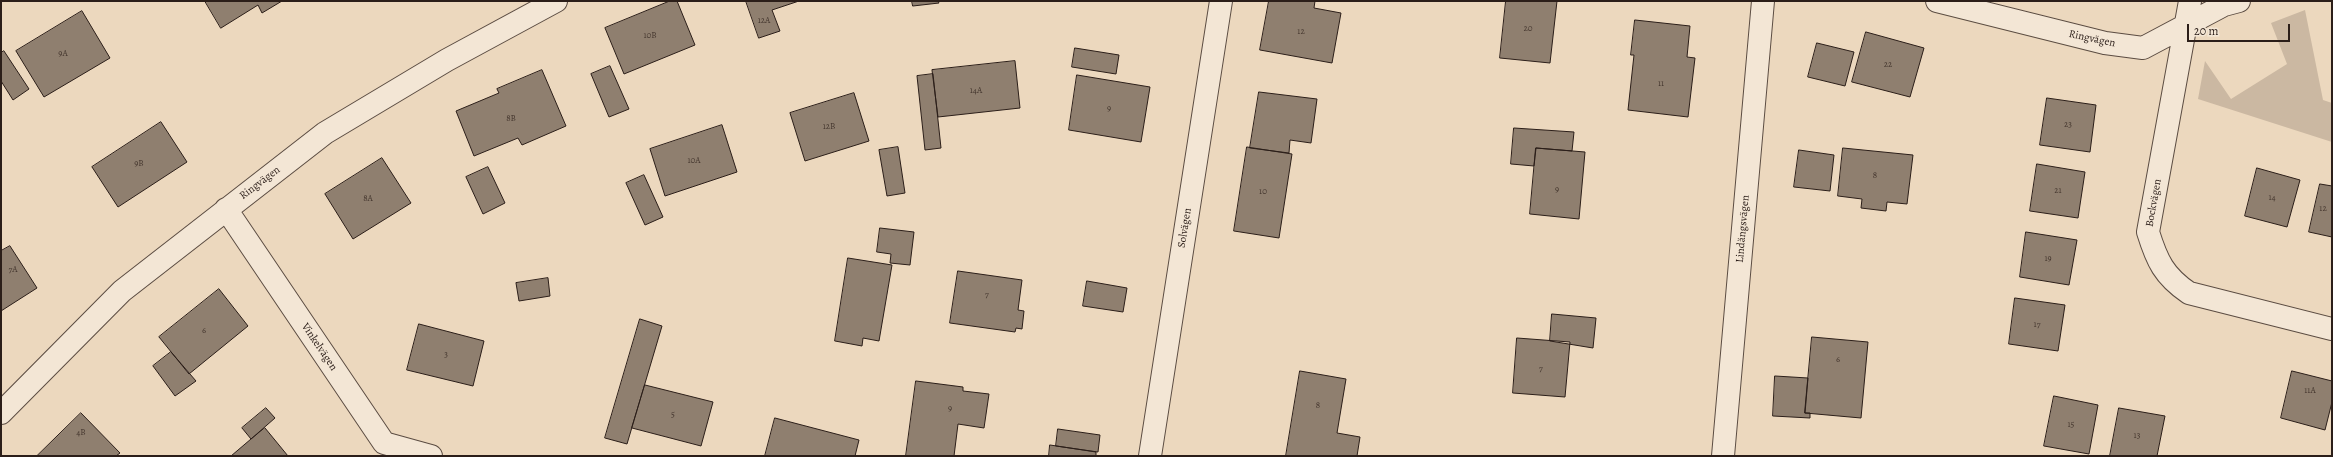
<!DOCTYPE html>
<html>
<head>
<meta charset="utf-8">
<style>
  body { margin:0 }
  #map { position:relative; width:2333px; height:457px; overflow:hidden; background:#ecd8be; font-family:Alegreya,serif }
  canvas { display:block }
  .frame { position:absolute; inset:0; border:2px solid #2b1e19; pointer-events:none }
  .scale { position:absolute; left:2187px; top:24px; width:103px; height:18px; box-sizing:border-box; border:2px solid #2b1e19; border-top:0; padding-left:5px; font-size:12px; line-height:14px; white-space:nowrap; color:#2b1e19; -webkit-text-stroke:3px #f3e6d5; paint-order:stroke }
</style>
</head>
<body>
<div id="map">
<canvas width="2333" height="457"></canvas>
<div class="frame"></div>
<div class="scale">20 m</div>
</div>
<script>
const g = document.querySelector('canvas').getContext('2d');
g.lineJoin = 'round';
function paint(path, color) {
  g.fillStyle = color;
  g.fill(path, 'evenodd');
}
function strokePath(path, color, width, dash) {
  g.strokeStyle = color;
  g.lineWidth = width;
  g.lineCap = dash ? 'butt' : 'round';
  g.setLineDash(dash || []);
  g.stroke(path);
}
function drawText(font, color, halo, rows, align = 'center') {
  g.font = font + ' Alegreya,serif';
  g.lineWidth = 3;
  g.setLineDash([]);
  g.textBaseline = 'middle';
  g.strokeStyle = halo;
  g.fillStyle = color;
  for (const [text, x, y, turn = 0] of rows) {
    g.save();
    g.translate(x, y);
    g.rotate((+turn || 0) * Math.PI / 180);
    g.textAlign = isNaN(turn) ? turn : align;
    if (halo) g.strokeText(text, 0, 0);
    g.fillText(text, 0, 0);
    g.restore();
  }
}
paint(new Path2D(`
  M2305,10l18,90 9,3v39l-134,-43 7,-38 26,38 56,-35 -16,-41z`), '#cbb8a2');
const building = new Path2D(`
  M205,1h77l-20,12 -4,-8 -37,23z
  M670,1h7l18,44 -71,29 -19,-46z
  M746,1h53l-27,9 8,21 -21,7z
  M912,1h26l1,2 -26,3z
  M1269,1h46l-1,7 27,5 -9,50 -72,-13z
  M1506,1h51l-7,62 -50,-5z
  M82,11l28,47 -66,39 -28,-46z
  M1635,20l55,6 -3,31 8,1 -7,59 -60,-7 6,-55h-3z
  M1866,32l58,16 -14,49 -58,-15z
  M1817,43l37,9 -9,34 -37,-9z
  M1075,48l44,7 -3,19 -44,-7z
  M4,51l25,38 -16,11 -12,-19v-28z
  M1015,61l5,47 -82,9 -6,-47z
  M610,66l19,43 -20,8 -18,-43z
  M542,70l24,56 -44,19 -4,-7 -44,18 -18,-45 43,-18 -2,-4z
  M933,74l8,74 -16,2 -8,-74z
  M1077,75l73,12 -9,55 -72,-12z
  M1259,92l58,7 -6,44 -21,-3 -1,13 -39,-5z
  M854,93l15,48 -64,20 -15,-48z
  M2047,98l49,7 -6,47 -50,-7z
  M161,122l26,40 -69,45 -26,-40z
  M722,125l15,47 -72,24 -15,-47z
  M1514,128l60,4 -2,19 -36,-3 -2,18 -23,-2z
  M898,147l7,46 -18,3 -8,-46z
  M1247,147l45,7 -13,84 -45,-7z
  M1536,148l49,4 -6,67 -49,-5z
  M1843,148l70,7 -6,49 -20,-2 -1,9 -25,-3 1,-9 -24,-3z
  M1799,150l35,5 -4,36 -36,-4z
  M382,158l29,45 -58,36 -28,-45z
  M2037,164l48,8 -7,46 -48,-7z
  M488,167l17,36 -22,11 -17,-37z
  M2257,168l43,12 -13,47 -42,-11z
  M644,175l19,42 -18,8 -19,-42z
  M2320,184l12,2v51l-23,-5z
  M880,228l34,4 -4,33 -20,-2 1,-9 -14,-2z
  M2026,232l51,8 -8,45 -49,-8z
  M10,246l27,42 -36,23v-60z
  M848,258l44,7 -13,76 -16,-3 -1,8 -27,-5z
  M958,271l64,9 -4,30 6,1 -2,18 -6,-1 -1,4 -65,-9z
  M548,278l2,18 -31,5 -3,-18z
  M1087,281l40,7 -4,24 -40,-6z
  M219,289l29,37 -59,48 -30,-37z
  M2015,298l50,7 -7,46 -49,-7z
  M1552,314l44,4 -3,30 -43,-7z
  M640,319l22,7 -35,118 -22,-6z
  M419,324l65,17 -11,45 -66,-16z
  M1812,337l56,5 -7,76 -56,-5z
  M1517,338l53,4 -5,55 -52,-4z
  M171,352l25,29 -21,15 -22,-30z
  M1300,371l46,8 -9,54 23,4 -3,19h-71z
  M2292,371l40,10v21l-7,28 -44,-12z
  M1775,376l33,2 -3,35h5v5l-37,-2z
  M916,381l47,6v4l26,3 -5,34 -26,-4 -4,32h-48z
  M645,385l68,17 -12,44 -69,-18z
  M2054,396l44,9 -9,49 -45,-8z
  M266,408l9,10 -24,21 -9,-11z
  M2119,408l46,8 -8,40h-47z
  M81,413l39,40 -4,3h-79z
  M775,418l84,22 -4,16h-90z
  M265,428l23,28h-57l20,-17z
  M1058,429l42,6 -2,17 -42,-6z
  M1050,445l46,7v4h-47z`);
paint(building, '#8f7f6f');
strokePath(building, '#2b1e19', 1);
const street = new Path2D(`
  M1937,1l168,42 38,5 81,-43 15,-4
  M2190,1l-42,231c9,29 16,44 41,61l143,36
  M226,209l158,234 47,13
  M1,413l121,-122 203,-158 122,-73 109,-59
  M1150,456l71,-455
  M1723,456l40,-455`);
strokePath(street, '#5b4c42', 24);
strokePath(street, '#f3e6d5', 22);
drawText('9px', '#44362e', null, [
  ["12A",764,21],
  ["20",1528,29],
  ["12",1301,32],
  ["10B",650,36],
  ["9A",63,54],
  ["22",1888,65],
  ["11",1661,84],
  ["14A",976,91],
  ["9",1109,109],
  ["8B",511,119],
  ["23",2068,125],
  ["12B",829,127],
  ["10A",694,161],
  ["9B",139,164],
  ["8",1875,176],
  ["9",1557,190],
  ["21",2058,191],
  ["10",1263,192],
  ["14",2272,198],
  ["8A",368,199],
  ["12",2323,209],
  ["19",2048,259],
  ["7A",13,270],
  ["7",987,295],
  ["17",2037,325],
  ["6",204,331],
  ["3",446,355],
  ["6",1838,360],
  ["7",1541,369],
  ["11A",2310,391],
  ["8",1318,406],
  ["9",950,409],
  ["5",673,415],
  ["15",2071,425],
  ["4B",81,433],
  ["13",2137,436]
]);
drawText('11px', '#2b1e19', '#f3e6d5', [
  ["Ringvägen",2092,39,12],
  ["Ringvägen",260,183,-37],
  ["Bockvägen",2154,203,-80],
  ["Solvägen",1185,228,-81],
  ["Lindängsvägen",1743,229,-85],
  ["Vinkelvägen",319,347,56]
]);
</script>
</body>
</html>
